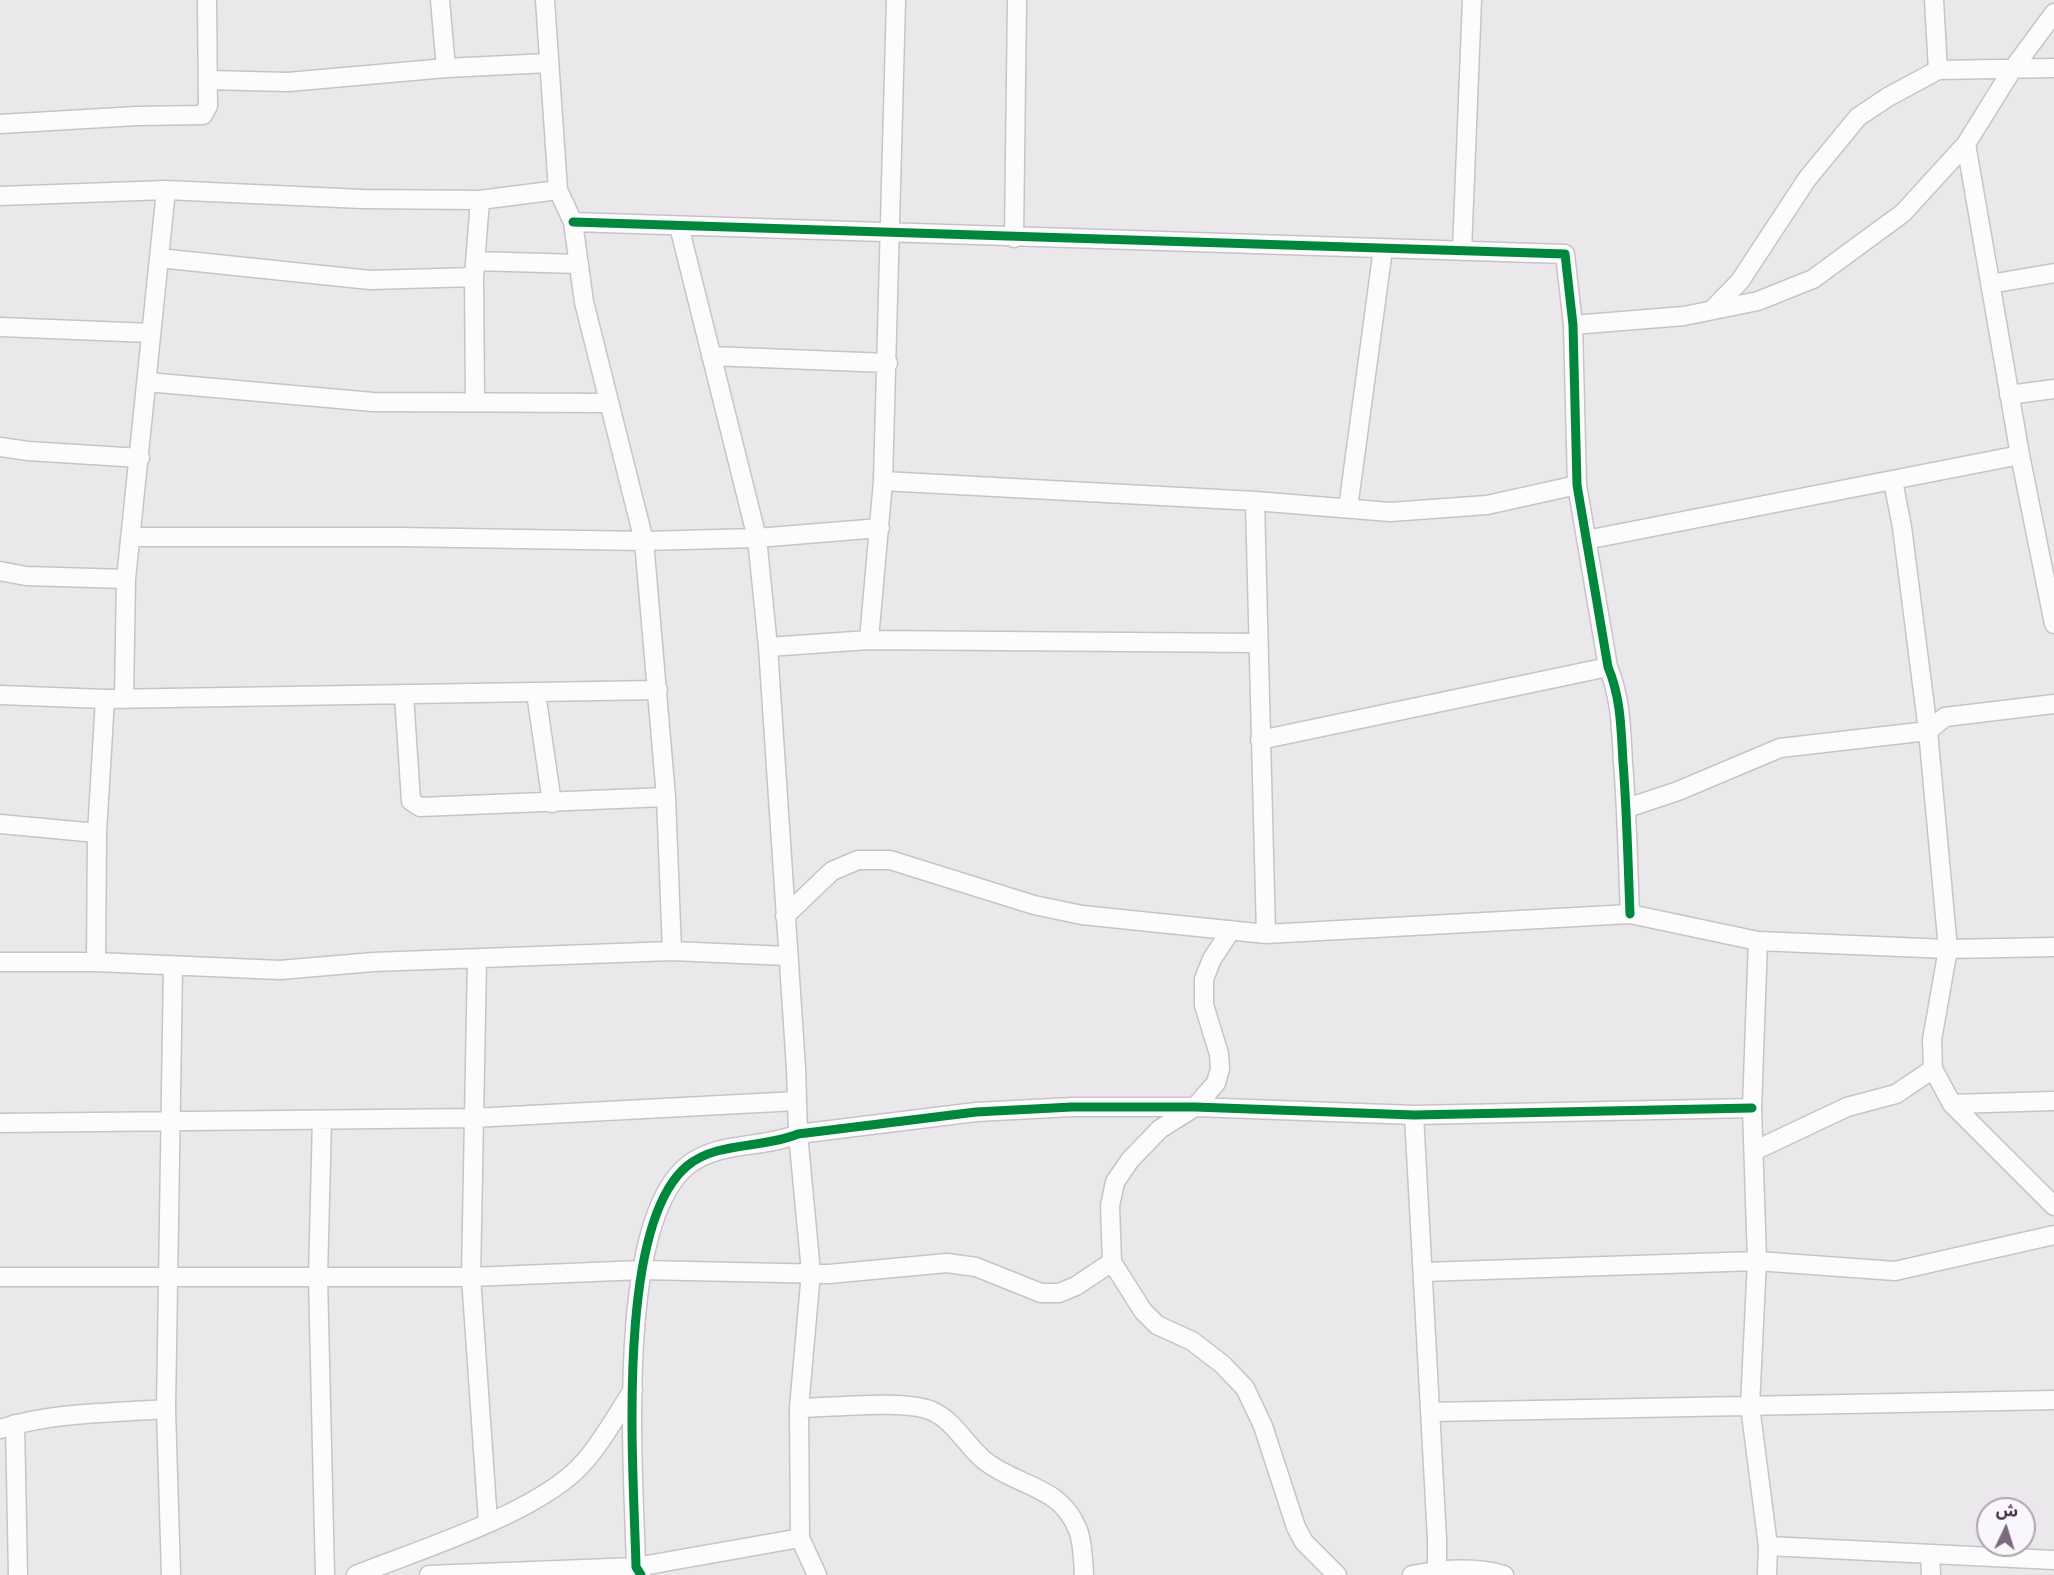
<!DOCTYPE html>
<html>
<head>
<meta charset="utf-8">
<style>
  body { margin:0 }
  #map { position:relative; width:2054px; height:1575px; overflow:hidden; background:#ebe8ec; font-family:Montserrat,"Noto Sans Arabic",sans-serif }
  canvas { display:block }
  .north { position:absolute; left:1976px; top:1497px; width:60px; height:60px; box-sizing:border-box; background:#f9f7fb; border:2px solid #aea3b1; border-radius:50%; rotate:4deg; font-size:16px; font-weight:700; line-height:24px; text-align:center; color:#3e2541 }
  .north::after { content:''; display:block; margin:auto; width:21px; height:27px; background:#7b697d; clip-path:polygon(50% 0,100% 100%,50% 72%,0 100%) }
</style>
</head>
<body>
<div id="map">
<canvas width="2054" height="1575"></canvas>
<div class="north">ش</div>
</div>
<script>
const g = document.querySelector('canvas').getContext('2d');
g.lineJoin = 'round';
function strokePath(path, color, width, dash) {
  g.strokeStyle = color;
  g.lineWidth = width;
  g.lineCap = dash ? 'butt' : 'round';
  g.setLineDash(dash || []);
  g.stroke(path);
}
const minor = new Path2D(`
  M440,0l6,68
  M545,0l13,190 15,32 11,80 60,239 22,256 6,154
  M1934,0l4,70
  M208,80l80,2 158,-14 102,-5
  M0,124l137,-8 66,-1 5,-9 -1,-106
  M1966,144l54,311 34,169
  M0,196l166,-6 196,9 118,1 78,-10
  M573,222l992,32 8,71 4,160 31,182c13,31 13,62 15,95 4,51 5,102 7,152
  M679,226l78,312 11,109 28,421 2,66 13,138 -12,136 1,130 17,37
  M1014,238l3,-238
  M1462,251l10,-251
  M159,258l211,22 104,-3
  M475,261l104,3
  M1990,284l64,-11
  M1712,310l28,-29 67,-102 51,-62 30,-20 50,-27 116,-2
  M1573,325l111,-9 74,-15 55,-22 90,-66 63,-69 46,-74 42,-57
  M0,327l151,6
  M711,356l177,7
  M147,382l226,20 236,1
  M2009,395l45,-6
  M475,402l-1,-125 6,-77
  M0,447l28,4 112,7
  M883,481l372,20 135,11 97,-7 90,-20
  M1893,481l9,46 26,204 20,218 -16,91 1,29 19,35 102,102
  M1255,501l11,433
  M1348,508l35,-259
  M130,537h269l245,4 113,-3 123,-10
  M1586,540l434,-85
  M0,571l26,5 100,3
  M869,640l14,-159 13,-481
  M768,647l101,-7 389,3
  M536,693l16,110
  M0,695l105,4 553,-9
  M404,695l7,106 9,6 246,-10
  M124,699l2,-120 40,-389
  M1260,740l348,-73
  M1627,808l51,-17 102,-43 148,-17 17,-14 109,-13
  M0,824l97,9
  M785,916l47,-45 26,-11h32l144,45 48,10 184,19 364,-20 128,27 190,8 106,-2
  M1231,930l-19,29 -8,20v26l15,49 1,15 -4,14 -21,24 -35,22 -30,31 -15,22 -5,24 2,56 31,49 14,14 35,16 30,23 23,24 18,38 33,101 8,15 33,33
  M1758,941l-6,167 5,153 -7,145 18,140 -1,29
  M477,960l-6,317 17,245
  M0,962h96l184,8 93,-8 299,-11 115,5
  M96,962l1,-129 8,-134
  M1952,1104l102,-3
  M1414,1115l23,424v31
  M322,1120l-4,157 7,298
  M0,1123l473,-5 324,-17
  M1754,1151l93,-44 49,-13 37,-25
  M1424,1272l333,-11 138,10 159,-36
  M0,1277h471l171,-7 187,4 118,-11 29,4 65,26h18l17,-7 36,-24
  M799,1408c34,0 104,-9 133,3 23,10 34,35 53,50 35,27 75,24 93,69 5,13 5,31 6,45
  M1431,1412l623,-12
  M15,1424l3,151
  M0,1429c52,-17 111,-16 166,-20
  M1768,1546l286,14
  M1930,1554l1,21
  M171,1575l-5,-166 7,-442
  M356,1575c62,-25 186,-63 228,-113 19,-21 33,-48 49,-72
  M429,1575l207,-8 164,-29
  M641,1575l-5,-8c-2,-92 -22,-340 51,-401 30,-25 75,-17 111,-32l178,-22 96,-5h123l219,8 338,-7
  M1412,1575c30,-6 63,-9 92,0`);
strokePath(minor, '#c7c4c8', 21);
strokePath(minor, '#fcfcfc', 18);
strokePath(new Path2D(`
  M573,222l992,32 8,71 4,160 31,182c13,31 13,62 15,95 4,51 5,102 7,152
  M641,1575l-5,-8c-2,-92 -22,-340 51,-401 30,-25 75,-17 111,-32l178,-22 96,-5h123l219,8 338,-7`), '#00873e', 9);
</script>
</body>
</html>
